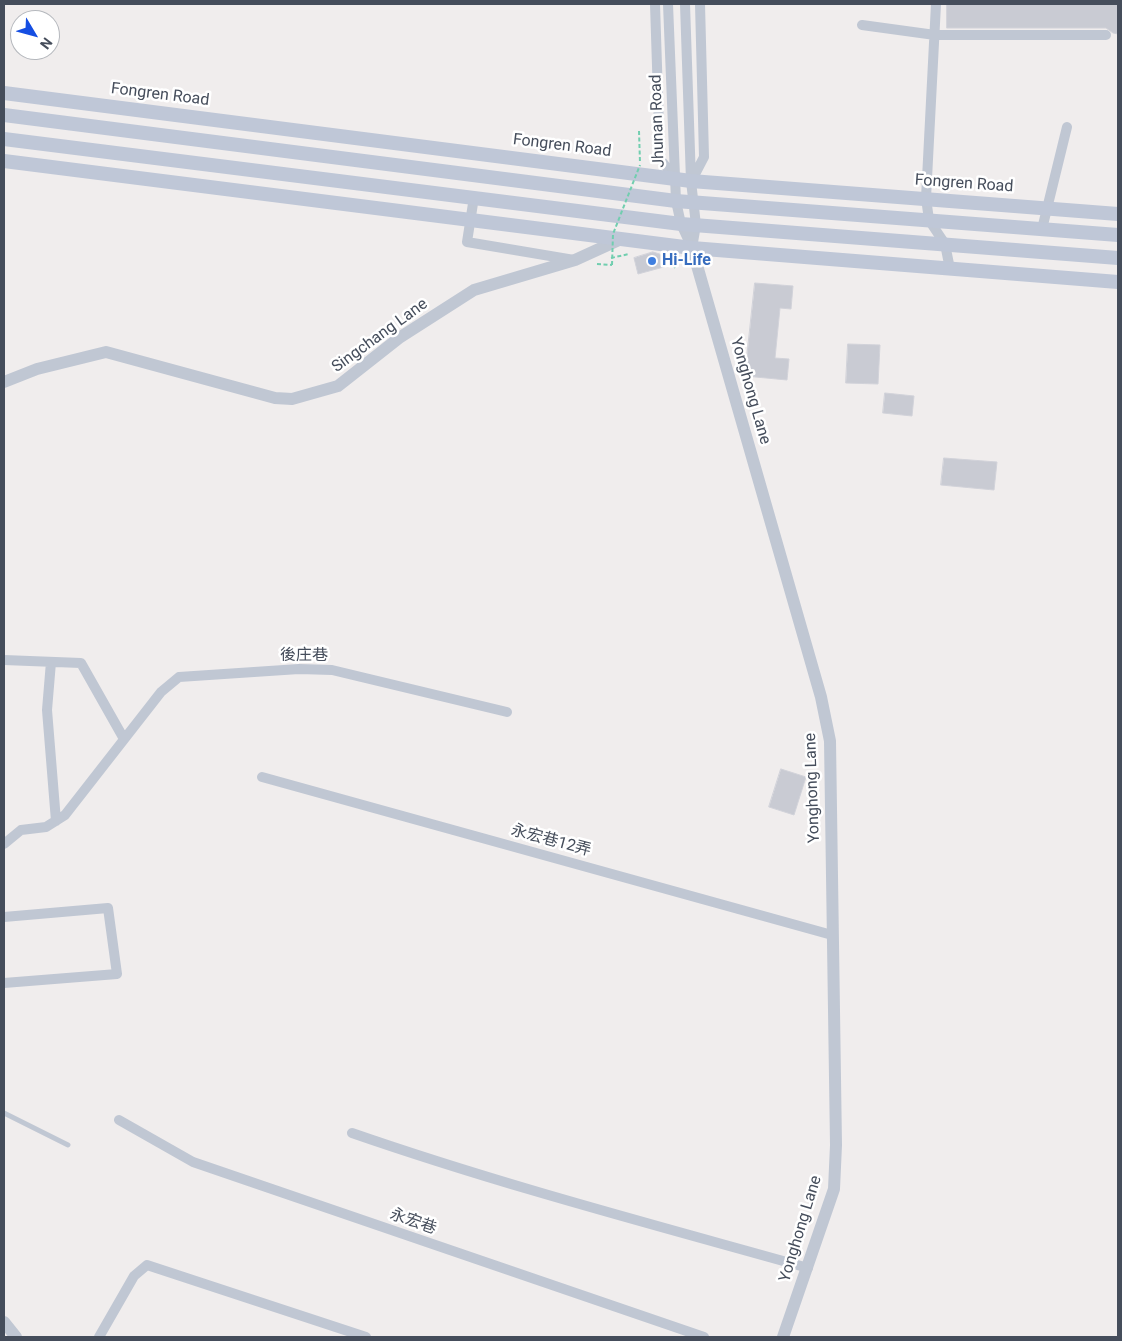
<!DOCTYPE html>
<html>
<head>
<meta charset="utf-8">
<style>
  body { margin:0 }
  #map { position:relative; width:1122px; height:1341px; overflow:hidden; background:#f0eded; font-family:Roboto,sans-serif }
  canvas { display:block }
  .frame { position:absolute; inset:0; border:5px solid #454d5b; pointer-events:none }
  .north { position:absolute; left:10px; top:10px; width:50px; height:50px; box-sizing:border-box; background:#fff; border:1px solid #b5b8bd; border-radius:50%; rotate:127deg; font-size:14px; font-weight:700; line-height:20px; text-align:center; color:#454d5b }
  .north::after { content:''; display:block; margin:auto; width:18px; height:22px; background:#154ee2; clip-path:polygon(50% 0,100% 100%,50% 72%,0 100%) }
</style>
</head>
<body>
<div id="map">
<canvas width="1122" height="1341"></canvas>
<div class="frame"></div>
<div class="north">N</div>
</div>
<script>
const g = document.querySelector('canvas').getContext('2d');
g.lineJoin = 'round';
function paint(path, color) {
  g.fillStyle = color;
  g.fill(path, 'evenodd');
}
function strokePath(path, color, width, dash) {
  g.strokeStyle = color;
  g.lineWidth = width;
  g.lineCap = dash ? 'butt' : 'round';
  g.setLineDash(dash || []);
  g.stroke(path);
}
function drawText(font, color, halo, rows, align = 'center') {
  g.font = font + ' Roboto,"Noto Sans TC",sans-serif';
  g.lineWidth = 5;
  g.setLineDash([]);
  g.textBaseline = 'middle';
  g.strokeStyle = halo;
  g.fillStyle = color;
  for (const [text, x, y, turn = 0] of rows) {
    g.save();
    g.translate(x, y);
    g.rotate((+turn || 0) * Math.PI / 180);
    g.textAlign = isNaN(turn) ? turn : align;
    if (halo) g.strokeText(text, 0, 0);
    g.fillText(text, 0, 0);
    g.restore();
  }
}
const building = new Path2D(`
  M947,4h171v30l-5,-1 -7,-5h-159z
  M653,252l16,5 2,8 -33,9 -4,-16z
  M755,283l38,3 -2,23 -11,-1 -5,50 14,1 -2,21 -42,-4z
  M848,344l32,1 -2,39 -32,-1z
  M885,393l29,3 -2,20 -29,-3z
  M944,458l53,4 -3,28 -53,-5z
  M781,769l25,8 -12,38 -25,-8z`);
paint(building, '#c9cbd3');
strokePath(building, '#d1d2d9', 1);
strokePath(new Path2D(`
  M639,131l1,32
  M611,258l18,-4
  M671,259l4,9
  M597,264l15,1`), '#71ceaf', 2, [4, 2.5]);
strokePath(new Path2D(`
  M4,1113l64,32`), '#c0c7d3', 5);
strokePath(new Path2D(`
  M655,4l5,155 15,19
  M668,4l8,197 5,23 11,24
  M685,4l6,177 5,44 -4,23
  M936,4l-10,194 3,22 16,24 5,25
  M862,25l73,10h171
  M692,180l12,-23 -4,-153
  M474,197l-7,45 107,18
  M1042,229l25,-102
  M4,660l77,3 43,76
  M51,662l-4,48 9,111
  M262,777l570,158
  M4,844l17,-14 25,-3 19,-12 96,-123 18,-15 120,-8 33,1 175,42
  M4,917l104,-9 9,66 -113,9
  M119,1120l74,42 511,175
  M352,1133c150,52 303,92 456,135
  M99,1337l35,-61 13,-11 219,72`), '#c0c7d3', 10);
strokePath(new Path2D(`
  M692,248l129,449 9,44 6,404 -2,44 -51,148
  M4,382l33,-13 69,-17 169,46 17,1 46,-13 61,-48 75,-48 101,-30 46,-21
  M4,1322l12,15`), '#c0c7d3', 12);
strokePath(new Path2D(`
  M4,93l687,88 427,33
  M4,115l672,86 442,34
  M4,139l677,85 437,34
  M4,161l688,87 426,34`), '#bfc7d7', 14);
strokePath(new Path2D(`
  M612,265l1,-31 27,-69`), '#71ceaf', 2, [4, 2.5]);
for (const [x, y, r, color] of [
  [652,261,5,"#3f7fe0"]
]) {
  const dot = new Path2D();
  dot.arc(x, y, r, 0, 2 * Math.PI);
  g.fillStyle = color;
  g.fill(dot);
  strokePath(dot, '#fff', 2);
}
drawText('16px', '#454d5b', '#fff', [
  ["Fongren Road",160,95,7],
  ["Jhunan Road",658,121,-92],
  ["Fongren Road",562,146,7],
  ["Fongren Road",964,184,4],
  ["Singchang Lane",380,336,-36],
  ["Yonghong Lane",750,391,74],
  ["後庄巷",304,656],
  ["Yonghong Lane",813,788,-92],
  ["永宏巷12弄",551,841,15],
  ["永宏巷",413,1222,19],
  ["Yonghong Lane",801,1229,-73]
]);
drawText('bold 16px', '#366cbe', '#fff', [
  ["Hi-Life",662,261]
], 'left');
</script>
</body>
</html>
